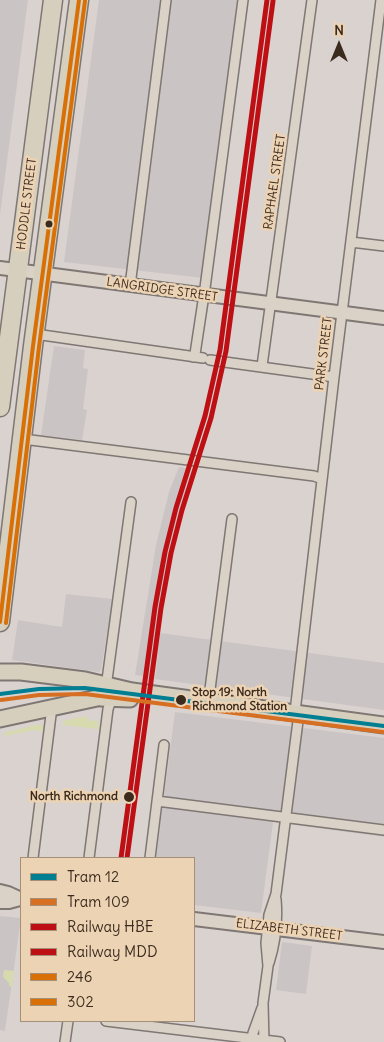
<!DOCTYPE html>
<html>
<head>
<meta charset="utf-8">
<style>
  body { margin:0 }
  #map { position:relative; width:384px; height:1042px; overflow:hidden; background:#dad2cf; font-family:Delius,sans-serif }
  canvas { display:block }
  .legend { position:absolute; left:20px; top:857px; width:175px; height:165px; box-sizing:border-box; background:#ecd3b4; border:1px solid #a58f78; margin:0; padding:6px 9px; list-style:none; font-size:15px; color:#3b2a1e }
  .legend li { display:flex; align-items:center; gap:10px; height:25px }
  .legend b { width:25px; border:1px solid #a58f78 }
  .north { position:absolute; left:314px; top:20px; width:50px; height:50px; -webkit-text-stroke:4px #ecd3b4; paint-order:stroke; rotate:0deg; font-size:14px; font-weight:700; line-height:20px; text-align:center; color:#3b2a1e }
  .north::after { content:''; display:block; margin:auto; width:18px; height:22px; background:#3b2a1e; clip-path:polygon(50% 0,100% 100%,50% 72%,0 100%) }
</style>
</head>
<body>
<div id="map">
<canvas width="384" height="1042"></canvas>
<ul class="legend">
<li><b style="height:6px;background:#007e92"></b>Tram 12</li>
<li><b style="height:6px;background:#d76f22"></b>Tram 109</li>
<li><b style="height:6px;background:#be1014"></b>Railway HBE</li>
<li><b style="height:6px;background:#be1014"></b>Railway MDD</li>
<li><b style="height:6px;background:#d87006"></b>246</li>
<li><b style="height:6px;background:#d87006"></b>302</li>
</ul>
<div class="north">N</div>
</div>
<script>
const g = document.querySelector('canvas').getContext('2d');
g.lineJoin = 'round';
function paint(path, color) {
  g.fillStyle = color;
  g.fill(path, 'evenodd');
}
function strokePath(path, color, width, dash) {
  g.strokeStyle = color;
  g.lineWidth = width;
  g.lineCap = dash ? 'butt' : 'round';
  g.setLineDash(dash || []);
  g.stroke(path);
}
function drawText(font, color, halo, rows, align = 'center') {
  g.font = font + ' Delius,sans-serif';
  g.lineWidth = 5;
  g.setLineDash([]);
  g.textBaseline = 'middle';
  g.strokeStyle = halo;
  g.fillStyle = color;
  for (const [text, x, y, turn = 0] of rows) {
    g.save();
    g.translate(x, y);
    g.rotate((+turn || 0) * Math.PI / 180);
    g.textAlign = isNaN(turn) ? turn : align;
    if (halo) g.strokeText(text, 0, 0);
    g.fillText(text, 0, 0);
    g.restore();
  }
}
paint(new Path2D(`
  M0,0h28l-28,215z
  M99,0h140l-36,278 -139,-16z
  M54,346l31,4 -2,18 5,1 -5,40 4,1 -5,30 -41,-5z
  M179,467l12,2 -18,66 -8,38 -15,104 -15,-2 21,-130 13,-53z
  M66,594l47,5 -12,71 -2,2 -87,-12 6,-40 44,7z
  M160,633l224,30v47l-229,-31z
  M175,712l209,26v99l-111,-15 -12,91 -67,-8v-47h-38z
  M0,916l21,2 -16,113 -5,-1z
  M282,942l30,4 -6,48 -30,-4z`), '#cbc4c5');
paint(new Path2D(`
  M86,716l3,5 8,-1 2,9 -36,-4v-4z
  M36,725l9,1 -1,6 -10,-2 -29,6 -1,-3z
  M4,970l10,1 -2,16 -3,-1v-3l-6,-6z`), '#d7daae');
const street = new Path2D(`
  M351,242l33,4
  M130,286l36,-286
  M35,334l168,24
  M193,357l2,-3 10,-66 38,-288
  M210,360l124,17
  M262,366l50,-366
  M23,439l291,37 8,3
  M107,680l24,-178
  M209,697l23,-178
  M295,712l39,-335 47,-377
  M157,801l227,29
  M33,858l19,-151
  M89,858l19,-149 2,-6 7,-5
  M150,858l14,-113
  M269,963c7,-22 9,-40 7,-64
  M106,1021l174,21
  M65,1042l3,-21
  M252,1042l1,-9 9,-25
  M264,1042l-1,-39 5,-37 -2,-23 3,-28 7,-21 23,-181`);
const secondary = new Path2D(`
  M0,268l384,50
  M0,891l8,2 13,6
  M0,902h9l11,-3
  M194,919l190,23`);
const primary = new Path2D(`
  M0,672h21l64,8 47,11 252,34
  M101,698l29,1
  M0,719l111,-24`);
const highway = new Path2D(`
  M0,407l53,-407
  M0,622l33,-276 46,-346`);
strokePath(street, '#7e7773', 12);
strokePath(secondary, '#7e7773', 16);
strokePath(primary, '#7e7773', 19);
strokePath(highway, '#7e7773', 21);
strokePath(street, '#dad1c7', 9);
strokePath(secondary, '#dad1c7', 12);
strokePath(primary, '#d7cfbd', 15);
strokePath(highway, '#d7cfbd', 18);
strokePath(new Path2D(`
  M0,622l33,-276 46,-346`), '#d87006', 4);
strokePath(new Path2D(`
  M6,623l33,-276 46,-346`), '#d87006', 4);
strokePath(new Path2D(`
  M121,858l34,-251 10,-55 11,-44 29,-92 15,-66 47,-350`), '#be1014', 5);
strokePath(new Path2D(`
  M127,858l34,-250 10,-55 11,-43 29,-92 15,-67 47,-350`), '#be1014', 5);
strokePath(new Path2D(`
  M0,694l39,-5 46,-1 299,38`), '#007e92', 4);
strokePath(new Path2D(`
  M1,700l38,-5 46,-1 298,38`), '#d76f22', 4);
for (const [x, y, r, color] of [
  [49,224,4.5,"#3b2a1e"],
  [181,700,6,"#3b2a1e"],
  [129,797,6,"#3b2a1e"]
]) {
  const dot = new Path2D();
  dot.arc(x, y, r, 0, 2 * Math.PI);
  g.fillStyle = color;
  g.fill(dot);
  strokePath(dot, '#ecd3b4', 2);
}
drawText('12px', '#3b2a1e', '#ecd3b4', [
  ["RAPHAEL STREET",275,182,-82],
  ["HODDLE STREET",27,204,-83],
  ["LANGRIDGE STREET",162,290,8],
  ["PARK STREET",324,354,-83],
  ["ELIZABETH STREET",289,930,7]
]);
drawText('bold 12px', '#3b2a1e', '#ecd3b4', [
  ["Stop 19: North",192,693],
  ["Richmond Station",192,707],
  ["North Richmond",118,797,"right"]
], 'left');
</script>
</body>
</html>
